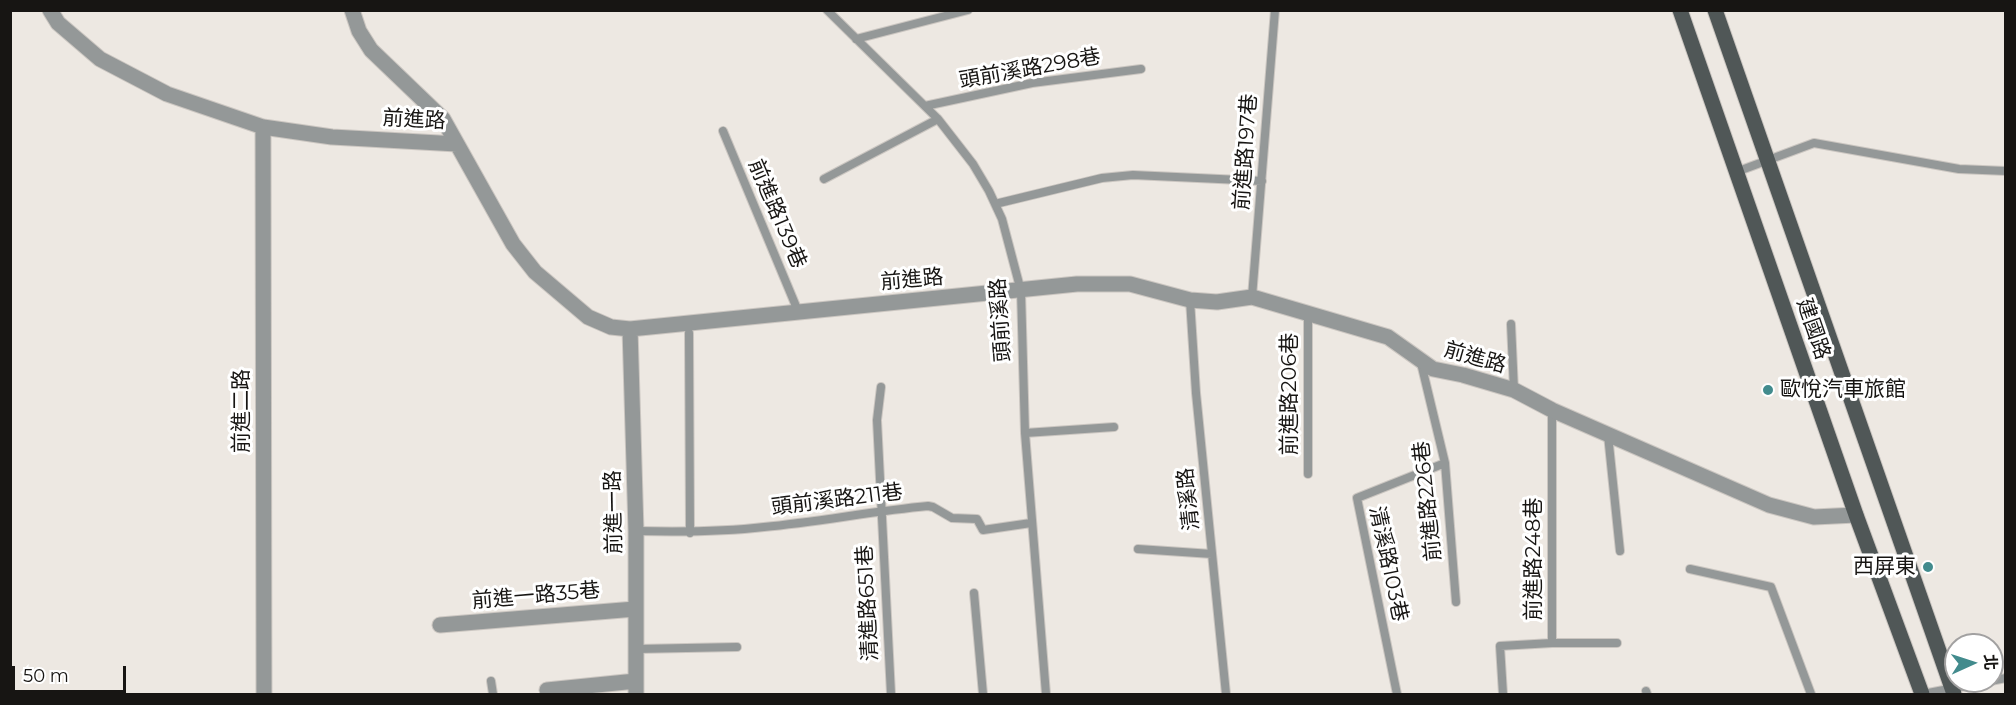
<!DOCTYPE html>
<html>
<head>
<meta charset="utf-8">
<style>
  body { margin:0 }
  #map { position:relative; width:2016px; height:705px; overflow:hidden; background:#ede8e2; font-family:Montserrat,"Noto Sans TC",sans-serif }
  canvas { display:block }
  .frame { position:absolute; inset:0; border:12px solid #171513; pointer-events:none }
  .north { position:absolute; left:1944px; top:633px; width:60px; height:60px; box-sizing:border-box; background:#fff; border:2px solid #a2a1a1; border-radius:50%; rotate:87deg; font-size:16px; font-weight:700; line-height:24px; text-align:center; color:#171513 }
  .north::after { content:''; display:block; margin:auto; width:21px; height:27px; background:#428b8d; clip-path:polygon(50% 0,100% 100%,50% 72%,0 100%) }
  .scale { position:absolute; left:12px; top:666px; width:114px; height:27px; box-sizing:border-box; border:3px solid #171513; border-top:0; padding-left:8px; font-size:18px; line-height:21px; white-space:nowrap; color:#171513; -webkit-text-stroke:4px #fff; paint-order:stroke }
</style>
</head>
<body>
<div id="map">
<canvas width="2016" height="705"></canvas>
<div class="frame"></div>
<div class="north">北</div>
<div class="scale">50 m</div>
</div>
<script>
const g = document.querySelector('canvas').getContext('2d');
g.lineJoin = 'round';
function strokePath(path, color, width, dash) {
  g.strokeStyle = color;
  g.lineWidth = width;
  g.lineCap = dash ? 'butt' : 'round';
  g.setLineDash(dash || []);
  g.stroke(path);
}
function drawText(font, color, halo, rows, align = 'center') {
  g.font = font + ' Montserrat,"Noto Sans TC",sans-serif';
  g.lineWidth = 6;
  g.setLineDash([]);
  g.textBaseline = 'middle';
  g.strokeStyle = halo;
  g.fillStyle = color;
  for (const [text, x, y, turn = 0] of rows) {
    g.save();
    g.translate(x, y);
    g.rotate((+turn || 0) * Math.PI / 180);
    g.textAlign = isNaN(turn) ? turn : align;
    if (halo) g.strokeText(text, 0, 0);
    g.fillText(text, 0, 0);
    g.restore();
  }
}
const service = new Path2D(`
  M827,10l111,109 35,45 16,27 13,28 19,72 4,142 21,261
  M856,39l112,-29
  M925,106l107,-23 109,-14
  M723,131l75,180
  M1736,172l78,-29 145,26 47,2
  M824,179l114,-60
  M995,204l107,-26 31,-3 129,6
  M1252,297l23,-287
  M1190,300l6,93 30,301
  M1308,314v160
  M1511,324l3,66
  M689,333l1,200
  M1421,363l24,100 11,139
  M881,387l-4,33 14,274
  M1552,410v233h65
  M1025,433l89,-6
  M1608,435l12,116
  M636,531c43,1 86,1 128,-4 55,-5 109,-16 164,-21l5,1 19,11 25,1 6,11 48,-7
  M1138,549l74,5
  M1690,569l81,18 40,107
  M974,593l9,101
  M636,649l101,-2
  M491,681l2,13
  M1646,691l1,3
  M1397,694l-40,-196 88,-35
  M1503,694l-3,-48 52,-3
  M1923,694l83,-16`);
const minor = new Path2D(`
  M50,10l8,13 42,36 67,35 96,33 69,10 125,7 56,100 22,28 53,45 23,10 19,2 447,-45h53l60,16 27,2 35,-5 136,40 45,32 30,6 51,15 38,20 217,95 45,12 42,-2
  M352,10l7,21 12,19 72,69 14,25
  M263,127l1,567
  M630,329l6,202v163
  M440,625l195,-16
  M547,690l89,-9`);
const primary = new Path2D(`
  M1680,10l176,505 66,179
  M1715,10l239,684`);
strokePath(service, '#cbc6c1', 10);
strokePath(minor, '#cbc6c1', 17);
strokePath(primary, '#cbc6c1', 17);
strokePath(service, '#949898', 8);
strokePath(minor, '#949898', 15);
strokePath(primary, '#505757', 15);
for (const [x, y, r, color] of [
  [1768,390,6,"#428b8d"],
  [1928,567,6,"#428b8d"]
]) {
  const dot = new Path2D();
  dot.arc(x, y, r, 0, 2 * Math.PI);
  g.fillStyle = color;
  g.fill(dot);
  strokePath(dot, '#fff', 2);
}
drawText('21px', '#171513', '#fff', [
  ["頭前溪路298巷",1030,69,-10],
  ["前進路",414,120,3],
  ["前進路197巷",1246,152,-86],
  ["前進路139巷",777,214,67],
  ["前進路",912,280,-5],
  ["頭前溪路",1001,320,-94],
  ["建國路",1813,329,71],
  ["前進路",1475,358,16],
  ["前進路206巷",1290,394,-90],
  ["前進二路",242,411,-90],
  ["清溪路",1189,499,-96],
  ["頭前溪路211巷",837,500,-7],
  ["前進路226巷",1428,501,-96],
  ["前進一路",614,512,-91],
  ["前進路248巷",1534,559,-90],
  ["清溪路103巷",1388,564,78],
  ["前進一路35巷",536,596,-5],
  ["清進路651巷",868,603,-93]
]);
drawText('21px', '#171513', '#fff', [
  ["歐悅汽車旅館",1780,390],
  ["西屏東",1916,567,"right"]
], 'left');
</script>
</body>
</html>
